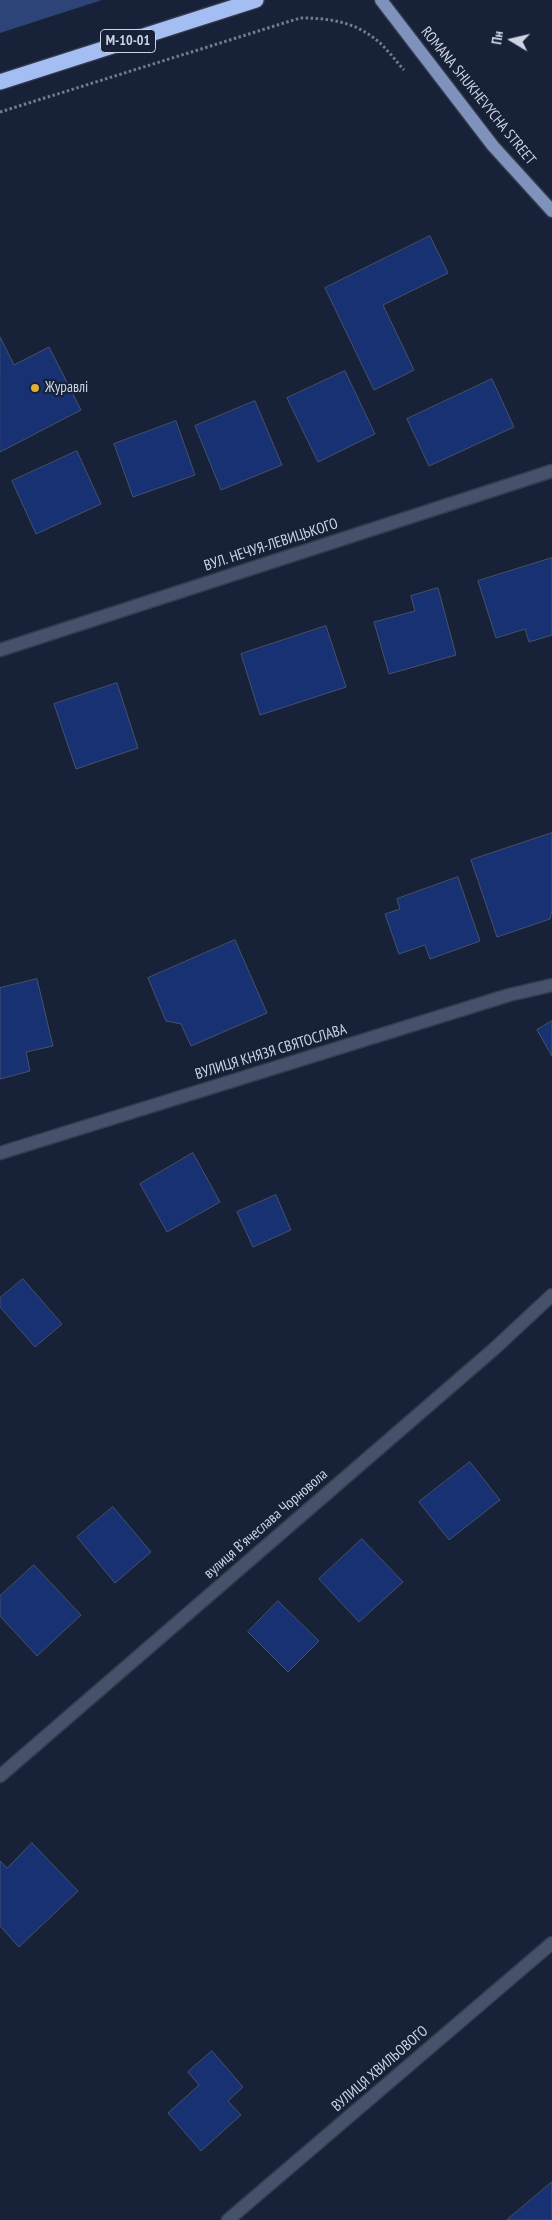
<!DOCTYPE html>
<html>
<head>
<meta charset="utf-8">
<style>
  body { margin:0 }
  #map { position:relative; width:552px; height:2220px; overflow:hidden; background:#172137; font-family:"PT Sans Narrow",sans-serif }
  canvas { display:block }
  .north { position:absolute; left:487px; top:15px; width:50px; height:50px; -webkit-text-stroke:4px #172137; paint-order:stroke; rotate:279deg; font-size:14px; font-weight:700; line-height:20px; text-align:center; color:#cdd5e4 }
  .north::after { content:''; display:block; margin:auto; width:18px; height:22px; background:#cdd5e4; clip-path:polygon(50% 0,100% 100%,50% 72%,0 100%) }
</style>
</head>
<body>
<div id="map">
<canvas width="552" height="2220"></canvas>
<div class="north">Пн</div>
</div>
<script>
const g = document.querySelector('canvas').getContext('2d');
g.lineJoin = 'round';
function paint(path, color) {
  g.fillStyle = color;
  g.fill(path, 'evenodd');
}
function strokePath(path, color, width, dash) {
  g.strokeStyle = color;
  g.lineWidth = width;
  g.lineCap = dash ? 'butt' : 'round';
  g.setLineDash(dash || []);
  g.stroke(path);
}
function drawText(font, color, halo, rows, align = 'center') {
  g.font = font + ' "PT Sans Narrow",sans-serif';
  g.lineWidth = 4.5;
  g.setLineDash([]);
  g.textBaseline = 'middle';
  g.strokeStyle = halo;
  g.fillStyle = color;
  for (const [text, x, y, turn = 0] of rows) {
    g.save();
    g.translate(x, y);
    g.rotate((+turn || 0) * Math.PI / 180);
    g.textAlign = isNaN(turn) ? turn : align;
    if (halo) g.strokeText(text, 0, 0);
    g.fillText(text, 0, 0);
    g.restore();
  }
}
paint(new Path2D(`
  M0,0h102l-102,33z`), '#2d4478');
const building = new Path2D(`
  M430,236l18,37 -65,32 31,65 -40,20 -49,-102z
  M0,337l14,28 35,-18 32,63 -81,42z
  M345,371l30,63 -57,28 -31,-64z
  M492,379l22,48 -85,39 -22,-47z
  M255,401l27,64 -61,25 -26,-64z
  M176,421l19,54 -62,22 -19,-53z
  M77,451l24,53 -65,30 -24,-53z
  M552,558v77l-23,7 -4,-13 -29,9 -18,-57z
  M438,588l18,67 -67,19 -15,-52 41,-11 -4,-15z
  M326,626l20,61 -86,28 -19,-61z
  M117,683l21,65 -62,21 -22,-65z
  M552,833v77l-2,9 -53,18 -26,-77z
  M458,877l22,64 -50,18 -5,-14 -26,9 -14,-40 15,-5 -3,-10z
  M235,940l32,73 -76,33 -10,-22 -15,-3 -18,-43z
  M37,979l16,67 -27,6 4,19 -30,8v-91z
  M552,1021v35l-15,-26z
  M193,1153l27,49 -53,30 -27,-48z
  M276,1195l15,35 -38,17 -16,-35z
  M23,1279l39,45 -27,23 -35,-40v-9z
  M470,1462l30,38 -51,40 -30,-38z
  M113,1507l38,45 -36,31 -38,-46z
  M362,1539l41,43 -44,40 -40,-43z
  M34,1565l47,50 -44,41 -37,-40v-20z
  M278,1601l41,40 -31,31 -40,-40z
  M32,1843l46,48 -59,56 -19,-21v-65l7,7z
  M212,2051l31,36 -15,14 13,14 -40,36 -33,-38 31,-28 -11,-13z
  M552,2182v38h-45z`);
paint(building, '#173173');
strokePath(building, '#46526b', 1);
const minor = new Path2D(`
  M0,650l552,-179
  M0,1153l509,-158 43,-10
  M0,1776l494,-427 58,-54
  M228,2220l324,-277`);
const major = new Path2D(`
  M381,0l112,146 59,65`);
const highway = new Path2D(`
  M0,82l256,-82`);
strokePath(minor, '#343b4d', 15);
strokePath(major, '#343b4d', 15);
strokePath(highway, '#343b4d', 18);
strokePath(new Path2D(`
  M0,112l300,-94c26,0 52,3 74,20 11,8 21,22 30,32`), '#737c8e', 3, [2.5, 2.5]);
strokePath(minor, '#46526b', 12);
strokePath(major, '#7e92bc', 12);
strokePath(highway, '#a4bdf2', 15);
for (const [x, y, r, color] of [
  [35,388,5,"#e2af34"]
]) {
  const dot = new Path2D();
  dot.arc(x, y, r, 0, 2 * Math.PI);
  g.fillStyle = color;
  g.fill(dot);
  strokePath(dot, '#172137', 2);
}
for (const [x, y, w] of [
  [128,41,55]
]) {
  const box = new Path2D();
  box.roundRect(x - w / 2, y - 11.5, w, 23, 4);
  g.fillStyle = '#172137';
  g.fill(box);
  strokePath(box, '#cdd5e4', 1);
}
drawText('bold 14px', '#cdd5e4', null, [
  ["М-10-01",128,41]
]);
drawText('15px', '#cdd5e4', '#172137', [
  ["ROMANA SHUKHEVYCHA STREET",478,96,51],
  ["ВУЛ. НЕЧУЯ-ЛЕВИЦЬКОГО",271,545,-18],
  ["ВУЛИЦЯ КНЯЗЯ СВЯТОСЛАВА",271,1052,-17],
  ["вулиця Вʼячеслава Чорновола",266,1524,-41],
  ["ВУЛИЦЯ ХВИЛЬОВОГО",380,2069,-41]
]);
drawText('15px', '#cdd5e4', '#172137', [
  ["Журавлі",45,388]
], 'left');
</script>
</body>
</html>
